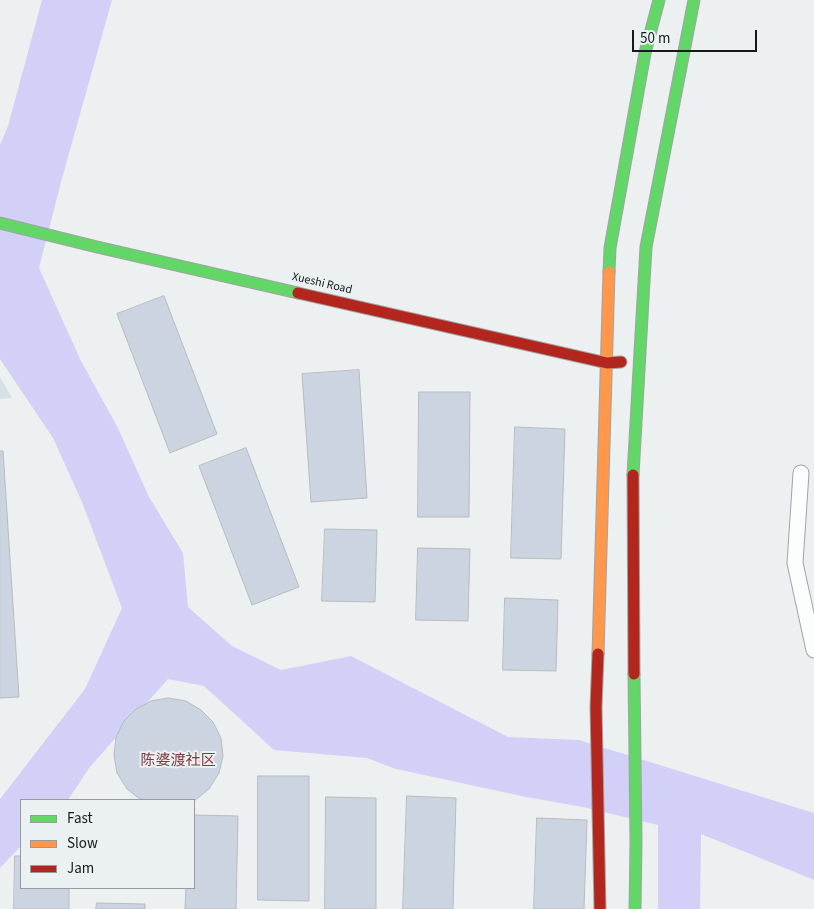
<!DOCTYPE html>
<html>
<head>
<meta charset="utf-8">
<style>
  body { margin:0 }
  #map { position:relative; width:814px; height:909px; overflow:hidden; background:#edf0f1; font-family:"Source Sans 3",sans-serif }
  canvas { display:block }
  .legend { position:absolute; left:20px; top:799px; width:175px; height:90px; box-sizing:border-box; background:#ebf1f3; border:1px solid #969b9c; margin:0; padding:6px 9px; list-style:none; font-size:15px; color:#17191a }
  .legend li { display:flex; align-items:center; gap:10px; height:25px }
  .legend b { width:25px; border:1px solid #969b9c }
  .scale { position:absolute; left:632px; top:30px; width:125px; height:22px; box-sizing:border-box; border:2px solid #17191a; border-top:0; padding-left:6px; font-size:15px; line-height:18px; white-space:nowrap; color:#17191a; -webkit-text-stroke:4px #ebf1f3; paint-order:stroke }
</style>
</head>
<body>
<div id="map">
<canvas width="814" height="909"></canvas>
<ul class="legend">
<li><b style="height:6px;background:#63d668"></b>Fast</li>
<li><b style="height:6px;background:#ff974d"></b>Slow</li>
<li><b style="height:6px;background:#b3261e"></b>Jam</li>
</ul>
<div class="scale">50 m</div>
</div>
<script>
const g = document.querySelector('canvas').getContext('2d');
g.lineJoin = 'round';
function paint(path, color) {
  g.fillStyle = color;
  g.fill(path, 'evenodd');
}
function strokePath(path, color, width, dash) {
  g.strokeStyle = color;
  g.lineWidth = width;
  g.lineCap = dash ? 'butt' : 'round';
  g.setLineDash(dash || []);
  g.stroke(path);
}
function drawText(font, color, halo, rows, align = 'center') {
  g.font = font + ' "Source Sans 3","Noto Sans SC",sans-serif';
  g.lineWidth = 4;
  g.setLineDash([]);
  g.textBaseline = 'middle';
  g.strokeStyle = halo;
  g.fillStyle = color;
  for (const [text, x, y, turn = 0] of rows) {
    g.save();
    g.translate(x, y);
    g.rotate((+turn || 0) * Math.PI / 180);
    g.textAlign = isNaN(turn) ? turn : align;
    if (halo) g.strokeText(text, 0, 0);
    g.fillText(text, 0, 0);
    g.restore();
  }
}
paint(new Path2D(`
  M0,377l12,21 -12,1z`), '#d8e0e3');
paint(new Path2D(`
  M42,0h70l-51,182 -22,86 42,93 37,67 31,69 34,56 5,54 44,39 49,24 70,-14 157,81 71,3 235,73v67l-113,-46 -1,75h-42v-84l-75,-18 -57,-10 -130,-28 -29,-11 -93,-8 -70,-64 -36,-7 -79,89 -21,32h-47v46l-21,22v-69l85,-110 37,-81 -40,-106 -29,-64 -53,-79v-214l8,-19z`), '#d2d0f6');
const building = new Path2D(`
  M164,296l53,138 -47,19 -53,-139z
  M359,370l8,128 -56,4 -9,-128z
  M419,392h51l-1,125h-51z
  M515,427l50,2 -4,130 -50,-1z
  M246,448l53,139 -47,18 -53,-139z
  M0,451h3l16,246 -19,1z
  M325,529l52,1 -2,72 -53,-1z
  M418,548l52,1 -2,72 -52,-1z
  M505,598l53,2 -2,71 -53,-1z
  M169,698l17,3 15,9 12,12 8,16 2,18 -4,17 -10,16 -15,12 -53,-1 -14,-11 -10,-16 -3,-18 2,-18 8,-16 12,-12 15,-8z
  M258,776h51v125l-51,-1z
  M407,796l49,2 -3,111h-50z
  M326,797l50,1v111h-51z
  M194,815l44,1 -2,93h-51l1,-21h8z
  M537,818l50,2 -3,89h-50z
  M15,856h6v32h48v21h-55z
  M97,903l48,1v5h-49z`);
paint(building, '#cbd4e0');
strokePath(building, '#b9bbbd', 1);
const street = new Path2D(`
  M801,473l-6,90 19,87`);
const fast = new Path2D(`
  M0,223l97,24 201,46
  M609,272l1,-24 35,-195 14,-53
  M633,475l13,-228 48,-247
  M634,674l2,168 -1,67`);
const slow = new Path2D(`
  M598,654l11,-382`);
const jam = new Path2D(`
  M298,293l309,70 14,-1
  M633,475l1,199
  M598,654l-2,53 4,202`);
strokePath(street, '#a1a3a4', 17);
strokePath(fast, '#a1a3a4', 13);
strokePath(slow, '#a1a3a4', 13);
strokePath(jam, '#a1a3a4', 13);
strokePath(street, '#fcfdfd', 15);
strokePath(fast, '#63d668', 11);
strokePath(slow, '#ff974d', 11);
strokePath(jam, '#b3261e', 11);
drawText('12px', '#17191a', '#ebf1f3', [
  ["Xueshi Road",322,284,13]
]);
drawText('15px', '#81393d', '#ebf1f3', [
  ["陈婆渡社区",178,762]
]);
</script>
</body>
</html>
